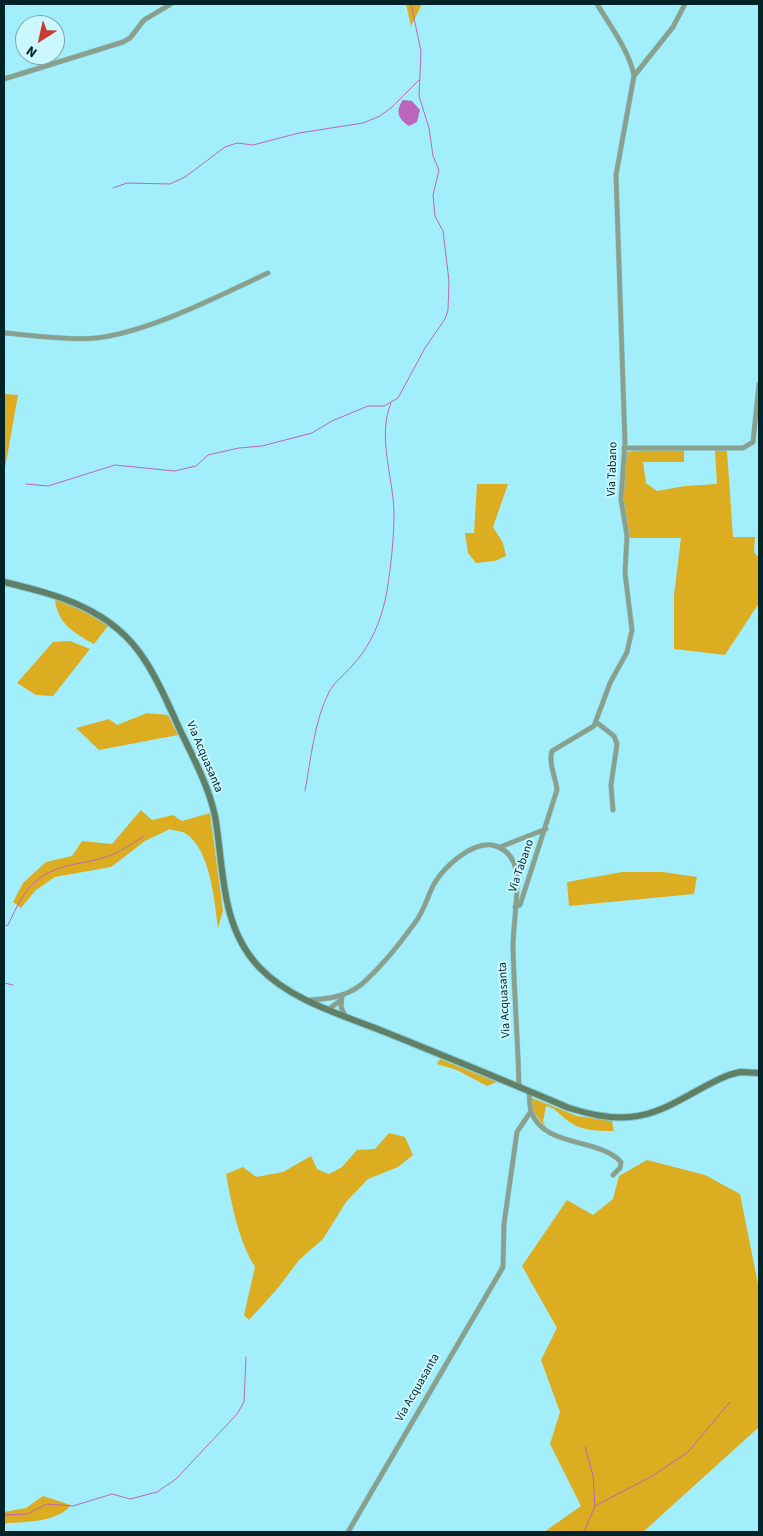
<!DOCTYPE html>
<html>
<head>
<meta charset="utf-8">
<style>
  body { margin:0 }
  #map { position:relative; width:763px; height:1536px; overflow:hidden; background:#a2effb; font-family:"Source Sans 3",sans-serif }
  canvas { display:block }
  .frame { position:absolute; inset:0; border:5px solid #022428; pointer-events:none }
  .north { position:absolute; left:15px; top:15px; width:50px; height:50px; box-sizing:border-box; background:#cbf7fe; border:1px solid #7ba3a8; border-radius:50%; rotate:215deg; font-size:14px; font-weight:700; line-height:20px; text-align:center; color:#022428 }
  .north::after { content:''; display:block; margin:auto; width:18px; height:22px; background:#c83a32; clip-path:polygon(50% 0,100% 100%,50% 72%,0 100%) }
</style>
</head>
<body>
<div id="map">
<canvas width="763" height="1536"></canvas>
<div class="frame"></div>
<div class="north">N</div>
</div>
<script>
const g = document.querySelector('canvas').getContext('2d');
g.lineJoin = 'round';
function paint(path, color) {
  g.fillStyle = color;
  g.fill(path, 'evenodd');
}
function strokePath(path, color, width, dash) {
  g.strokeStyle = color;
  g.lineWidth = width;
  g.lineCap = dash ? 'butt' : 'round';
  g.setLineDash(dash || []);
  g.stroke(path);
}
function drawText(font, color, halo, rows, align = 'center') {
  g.font = font + ' "Source Sans 3",sans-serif';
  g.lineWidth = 4;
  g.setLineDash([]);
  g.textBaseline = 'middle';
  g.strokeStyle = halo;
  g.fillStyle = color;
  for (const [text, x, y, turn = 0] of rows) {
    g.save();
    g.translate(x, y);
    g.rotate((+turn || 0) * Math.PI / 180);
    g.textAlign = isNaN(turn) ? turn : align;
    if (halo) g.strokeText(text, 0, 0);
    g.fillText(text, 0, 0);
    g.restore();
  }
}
paint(new Path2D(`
  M406,4h14l1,2 -10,20z
  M4,394l14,1 -14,79z
  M642,450h42v12h-41l3,21 11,8 28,-5 32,-2 -2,-34 12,1 6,86h22l-1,15 5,6v45l-34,52 -51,-6v-54l7,-57h-51l-7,-42 3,-44z
  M477,484h31l-15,43 10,16 3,13 -11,5 -19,2 -8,-10 -3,-20h9z
  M55,599l35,15 18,12 -14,18c-20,-11 -37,-21 -39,-45z
  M70,641l20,8 -37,47 -17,-1 -19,-12 36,-41z
  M147,713l21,2 10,20 -79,15 -23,-22 33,-9 8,6z
  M141,810l11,10 21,-5 9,6 28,-8 13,98 -5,17c-4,-28 -7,-78 -33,-95 -4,-2 -11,-2 -15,-4l-25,12 -34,26 -56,10 -19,13 -15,18 -8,-6 10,-19 23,-21 26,-6 10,-15 30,3z
  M622,872h41l34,5 -3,17 -125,12 -2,-24z
  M440,1059l57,23 -10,4 -30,-16 -20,-6z
  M532,1098l45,18 35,5 2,10c-16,0 -33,0 -46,-10 -8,-6 -12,-13 -22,-15l-3,16 4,6c-8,-8 -17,-18 -15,-30z
  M389,1133l16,4 8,18 -15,12 -30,12 -22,23 -23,37 -24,21 -21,28 -29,32 -5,-5 11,-48c-17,-28 -23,-61 -29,-93l17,-7 13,10 27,-5 28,-16 6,13 12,5 13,-7 15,-17 18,-1z
  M647,1160l58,15 35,19 19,95v138l-116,105h-99l37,-26 -31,-62 10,-32 -19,-52 16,-32 -35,-62 45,-66 26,15 20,-16 6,-23z
  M43,1496l28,9c-13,17 -44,17 -64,18l-3,2v-13l22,-4z`), '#dcad21');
paint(new Path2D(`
  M403,100l9,1 8,9 -3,12 -8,4c-11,-7 -14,-15 -6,-26z`), '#bc65ba');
strokePath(new Path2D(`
  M113,188l14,-5 43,1 15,-7 40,-30 12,-4 16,2 46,-12 64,-10 17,-7 12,-9 28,-28
  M26,484l22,2 67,-21 59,6 22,-5 12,-11 31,-7 23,-2 50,-13 20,-12 36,-15h16l14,-8 27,-50 20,-29 3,-9 1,-29 -6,-50 -8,-15 -2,-21 6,-25 -6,-14 -4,-28 -10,-32 2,-45 -10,-47
  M305,791c6,-32 9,-69 24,-99 6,-11 15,-17 23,-26 19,-20 30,-47 35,-75 4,-25 7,-53 7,-79 -1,-36 -17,-75 -3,-109
  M4,926l4,-1c8,-17 17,-37 33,-48 18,-12 38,-13 58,-18 17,-4 31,-14 45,-23
  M4,983l9,2
  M595,1506l59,-31 34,-23 42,-50
  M4,1515l23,-1 20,-10 26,2 39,-12 18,5 27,-7 19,-13 61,-65 7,-12 2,-45
  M584,1532l11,-26 -2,-31 -8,-28`), '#bc65ba', 1);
const street = new Path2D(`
  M634,76l39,-49 12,-23
  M4,79l119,-37 7,-4 14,-18 27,-16
  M4,333c27,2 65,8 92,5 53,-6 123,-42 172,-65
  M624,448h119l10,-6 6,-58
  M596,722l18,14 3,8 -6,41 2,25
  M500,847l46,-18
  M515,907l5,-2 37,-115c-1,-12 -9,-27 -5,-39l42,-25 16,-43 17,-31 5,-22 -7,-57 2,-37 -6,-37 4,-56 -9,-268 18,-99c-4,-24 -25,-52 -37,-72
  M342,996l-1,11 4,9
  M309,1000c19,-1 37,-3 53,-16 19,-17 37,-39 52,-60 10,-12 13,-27 20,-40 10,-17 37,-42 58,-39 10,2 18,9 22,18 7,18 -1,62 -1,83 1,47 5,94 6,141
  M329,1009l12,-9
  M529,1091c1,6 0,14 2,20 12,37 67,26 90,51l-1,6 -7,7
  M348,1532l155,-265 1,-43 13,-92 14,-21`);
const secondary = new Path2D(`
  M4,582c54,13 108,27 140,77 15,22 25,47 36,71 13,27 29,57 35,86 9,52 5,110 44,151 32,34 84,48 126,65 62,25 123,50 184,76 20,6 40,11 61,9 35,-2 67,-30 99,-42l11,-3 19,1`);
strokePath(street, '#85cad5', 5.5);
strokePath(secondary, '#85cad5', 8);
strokePath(street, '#8a9f8c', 4.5);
strokePath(secondary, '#617f64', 6);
drawText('12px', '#022428', '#cbf7fe', [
  ["Via Tabano",613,469,-88],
  ["Via Acquasanta",204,757,67],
  ["Via Tabano",522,866,-71],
  ["Via Acquasanta",505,1000,-93],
  ["Via Acquasanta",418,1388,-60]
]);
</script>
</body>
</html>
